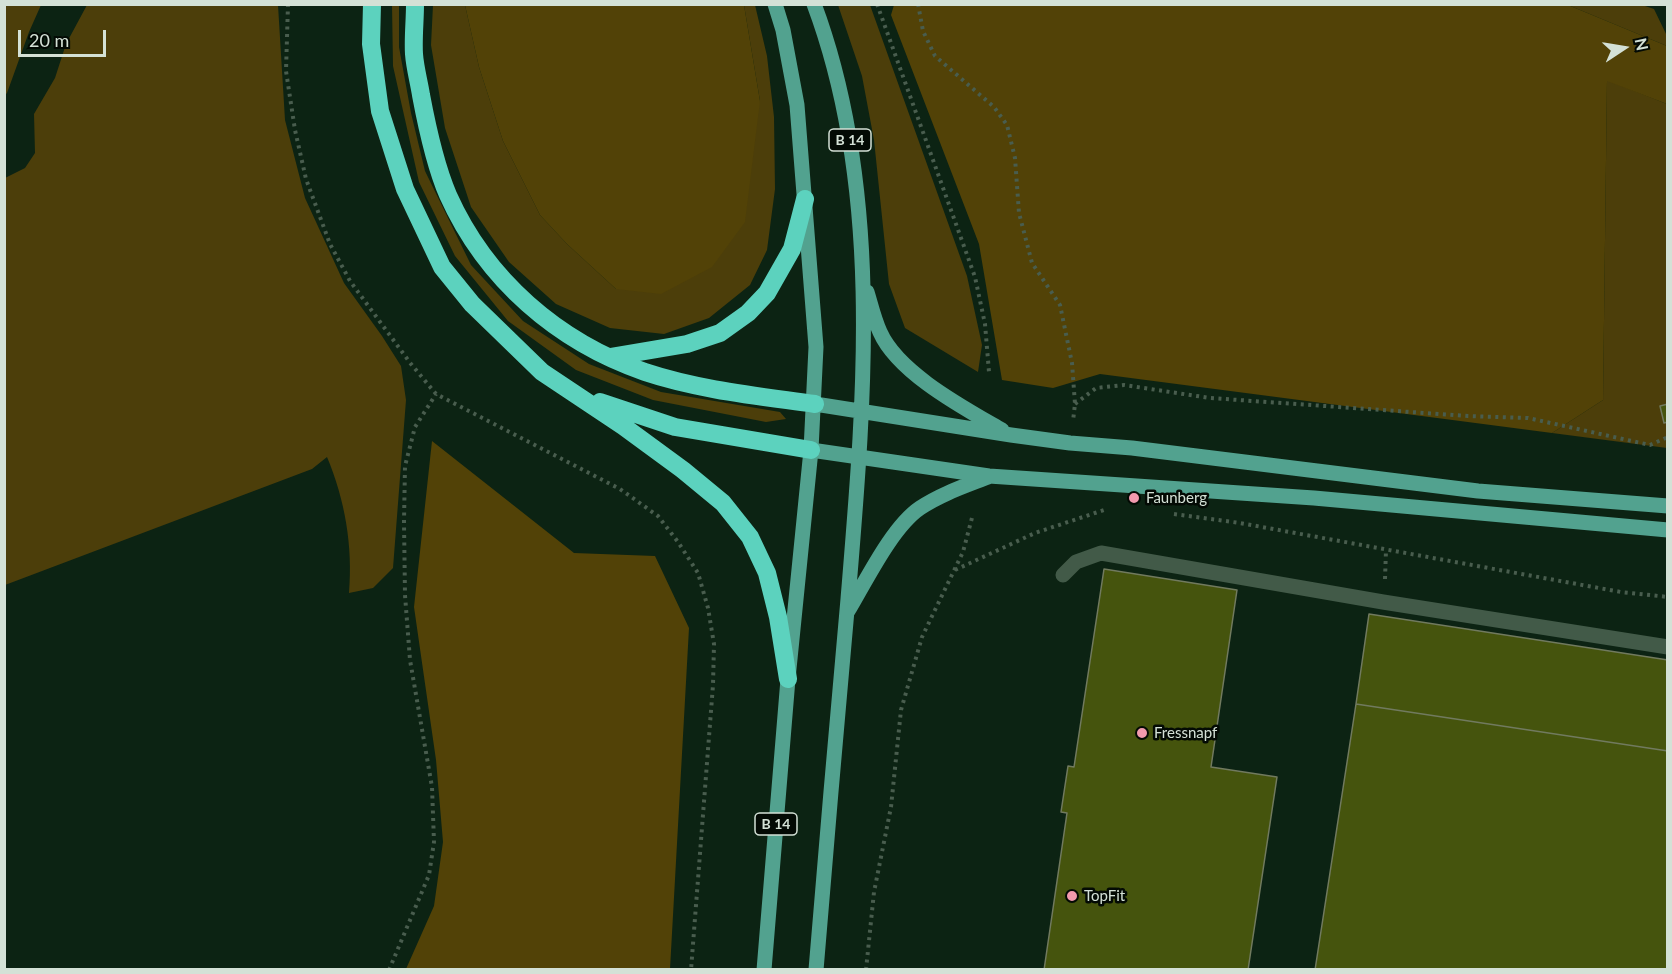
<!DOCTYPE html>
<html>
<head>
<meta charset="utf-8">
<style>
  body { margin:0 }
  #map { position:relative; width:1672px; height:974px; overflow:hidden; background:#0c2313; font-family:Lato,sans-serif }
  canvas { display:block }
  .frame { position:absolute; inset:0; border:6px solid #d4e1d6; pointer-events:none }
  .north { position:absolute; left:1594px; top:18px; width:60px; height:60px; -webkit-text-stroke:4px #030a04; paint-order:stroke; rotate:78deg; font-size:16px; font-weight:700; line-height:24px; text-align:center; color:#d4e1d6 }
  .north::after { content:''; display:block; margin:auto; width:21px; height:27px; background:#d4e1d6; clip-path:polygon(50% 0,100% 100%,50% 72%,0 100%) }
  .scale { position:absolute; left:18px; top:30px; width:88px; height:27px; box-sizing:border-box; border:3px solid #d4e1d6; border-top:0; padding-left:8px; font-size:18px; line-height:21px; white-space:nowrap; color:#d4e1d6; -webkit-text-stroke:4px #030a04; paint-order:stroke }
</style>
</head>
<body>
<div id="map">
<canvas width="1672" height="974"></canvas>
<div class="frame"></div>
<div class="north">N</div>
<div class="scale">20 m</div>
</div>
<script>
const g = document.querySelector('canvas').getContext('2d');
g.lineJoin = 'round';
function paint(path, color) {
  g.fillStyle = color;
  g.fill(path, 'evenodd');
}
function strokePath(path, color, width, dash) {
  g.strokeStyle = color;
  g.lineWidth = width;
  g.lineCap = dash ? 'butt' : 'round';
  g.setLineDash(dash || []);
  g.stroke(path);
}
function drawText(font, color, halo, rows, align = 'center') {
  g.font = font + ' Lato,sans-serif';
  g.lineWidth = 5;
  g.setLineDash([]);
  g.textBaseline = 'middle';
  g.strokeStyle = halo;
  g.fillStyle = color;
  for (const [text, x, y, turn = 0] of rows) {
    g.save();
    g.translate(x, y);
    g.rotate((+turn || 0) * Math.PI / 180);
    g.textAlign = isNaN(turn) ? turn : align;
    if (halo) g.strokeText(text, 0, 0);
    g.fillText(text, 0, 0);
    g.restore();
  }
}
paint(new Path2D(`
  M5,4l36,1 -12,27 -22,61 -2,2z
  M87,5h191l7,115 20,78 39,85 38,53 19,30 5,34 -13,168 -20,20 -24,5c4,-47 -4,-93 -22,-136l-15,12 -307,116v-407l20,-10 10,-15 -1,-39 21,-36 11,-34z
  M392,5h7v42l12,66 14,58 46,94 52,56 66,43 72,28 119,20 6,7 -20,3 -113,-22 -77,-30 -68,-49 -53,-65 -36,-74 -26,-116z
  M433,5h32l14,62 24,74 37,74 27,29 49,45 144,-188 -16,-96h11l12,51 7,61 1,72 -8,61 -17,35 -41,33 -45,16 -54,-6 -54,-24 -47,-42 -38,-55 -26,-79 -14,-83z
  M838,5h32l97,271 15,69 -4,27 -73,-44 -16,-44 -15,-144 -12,-64z
  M1568,5h74l12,4 13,27v10z
  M1607,80l60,24v344l-115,-15 51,-33z`), '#4c3e0a');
paint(new Path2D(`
  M465,5h279l16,96 -15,121 -33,45 -51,27 -45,-5 -49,-45 -27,-29 -37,-74 -24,-74z
  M894,5h674l99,41v58l-60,-23 -4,319 -51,33 -452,-59 -47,14 -51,-8 -23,-136 -88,-229z
  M432,441l142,112 81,3 34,72 -19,341h-264l28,-63 9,-64 -7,-82 -22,-153z`), '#524207');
const building = new Path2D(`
  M1668,404v18l-4,1 -4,-17z
  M1104,569l133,21 -26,177 66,10 -29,193h-204l23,-157 -6,-1 7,-46 6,1z
  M1369,614l299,46v91l-312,-47z
  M1356,704l312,47v219h-353z`);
paint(building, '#45540d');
strokePath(building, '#717a5f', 1.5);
strokePath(new Path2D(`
  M288,4l-2,67 9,59 11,49 24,65 20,37 61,83 25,30 184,95 38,27 20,26 20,31 10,35 6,36 -1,41 -22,285
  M877,4l98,273 10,47 4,48
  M918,4l5,27 12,25 59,51 13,18 8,33 4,55 13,50 28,42 12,58 3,41 -2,17
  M1075,404l21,-16 28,-3 86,13 258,18 60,2 122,27 18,-8
  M1174,514l66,9 381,69 47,5
  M955,570l80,-37 72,-24
  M1385,579l1,-29
  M389,970l40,-95 5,-33 -2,-55 -22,-127 -5,-65 -1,-73 1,-56 10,-39 21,-33
  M866,970l8,-78 17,-85 10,-97 21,-73 41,-85 10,-38`), '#495d4e', 4, [3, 4.5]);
strokePath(new Path2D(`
  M1063,575l13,-13 25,-9 282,49 285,45`), '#425a48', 15);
strokePath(new Path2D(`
  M814,4c70,187 50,401 34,595 -11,124 -22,247 -32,371
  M867,292c4,13 7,27 13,40 18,41 84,76 122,98
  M815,404l196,31 59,8 62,5 346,43 190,15
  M811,450l178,26 325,22 354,32
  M848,611c18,-30 44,-84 72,-103 21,-14 45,-22 68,-31
  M764,970l24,-291 23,-229 5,-103 -19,-242 -14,-75 -8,-26`), '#52a28f', 15);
strokePath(new Path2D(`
  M372,4l-1,40 9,67 25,78 37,78 30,37 70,68 81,54 60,44 40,33 27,34 17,36 11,44 10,62
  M415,4c0,17 -2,34 -1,50 1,14 5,28 7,41 6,32 14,70 27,100 38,85 110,147 197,177 54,18 114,24 170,32
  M610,357l77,-13 33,-11 28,-20 19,-20 25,-44 13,-50
  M600,402l75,25 136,23`), '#5cd2be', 18);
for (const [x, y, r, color] of [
  [1134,498,6,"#f29aae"],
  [1142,733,6,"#f29aae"],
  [1072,896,6,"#f29aae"]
]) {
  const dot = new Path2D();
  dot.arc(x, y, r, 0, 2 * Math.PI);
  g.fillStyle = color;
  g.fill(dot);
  strokePath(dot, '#030a04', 2);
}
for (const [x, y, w] of [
  [850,140,42],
  [776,824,42]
]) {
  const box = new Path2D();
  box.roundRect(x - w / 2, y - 11, w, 22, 4.5);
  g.fillStyle = '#030a04';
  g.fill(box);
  strokePath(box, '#d4e1d6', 1.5);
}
drawText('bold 14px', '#d4e1d6', null, [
  ["B 14",850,140],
  ["B 14",776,824]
]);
drawText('15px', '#d4e1d6', '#030a04', [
  ["Faunberg",1146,498],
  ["Fressnapf",1154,733],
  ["TopFit",1084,896]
], 'left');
</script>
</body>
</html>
